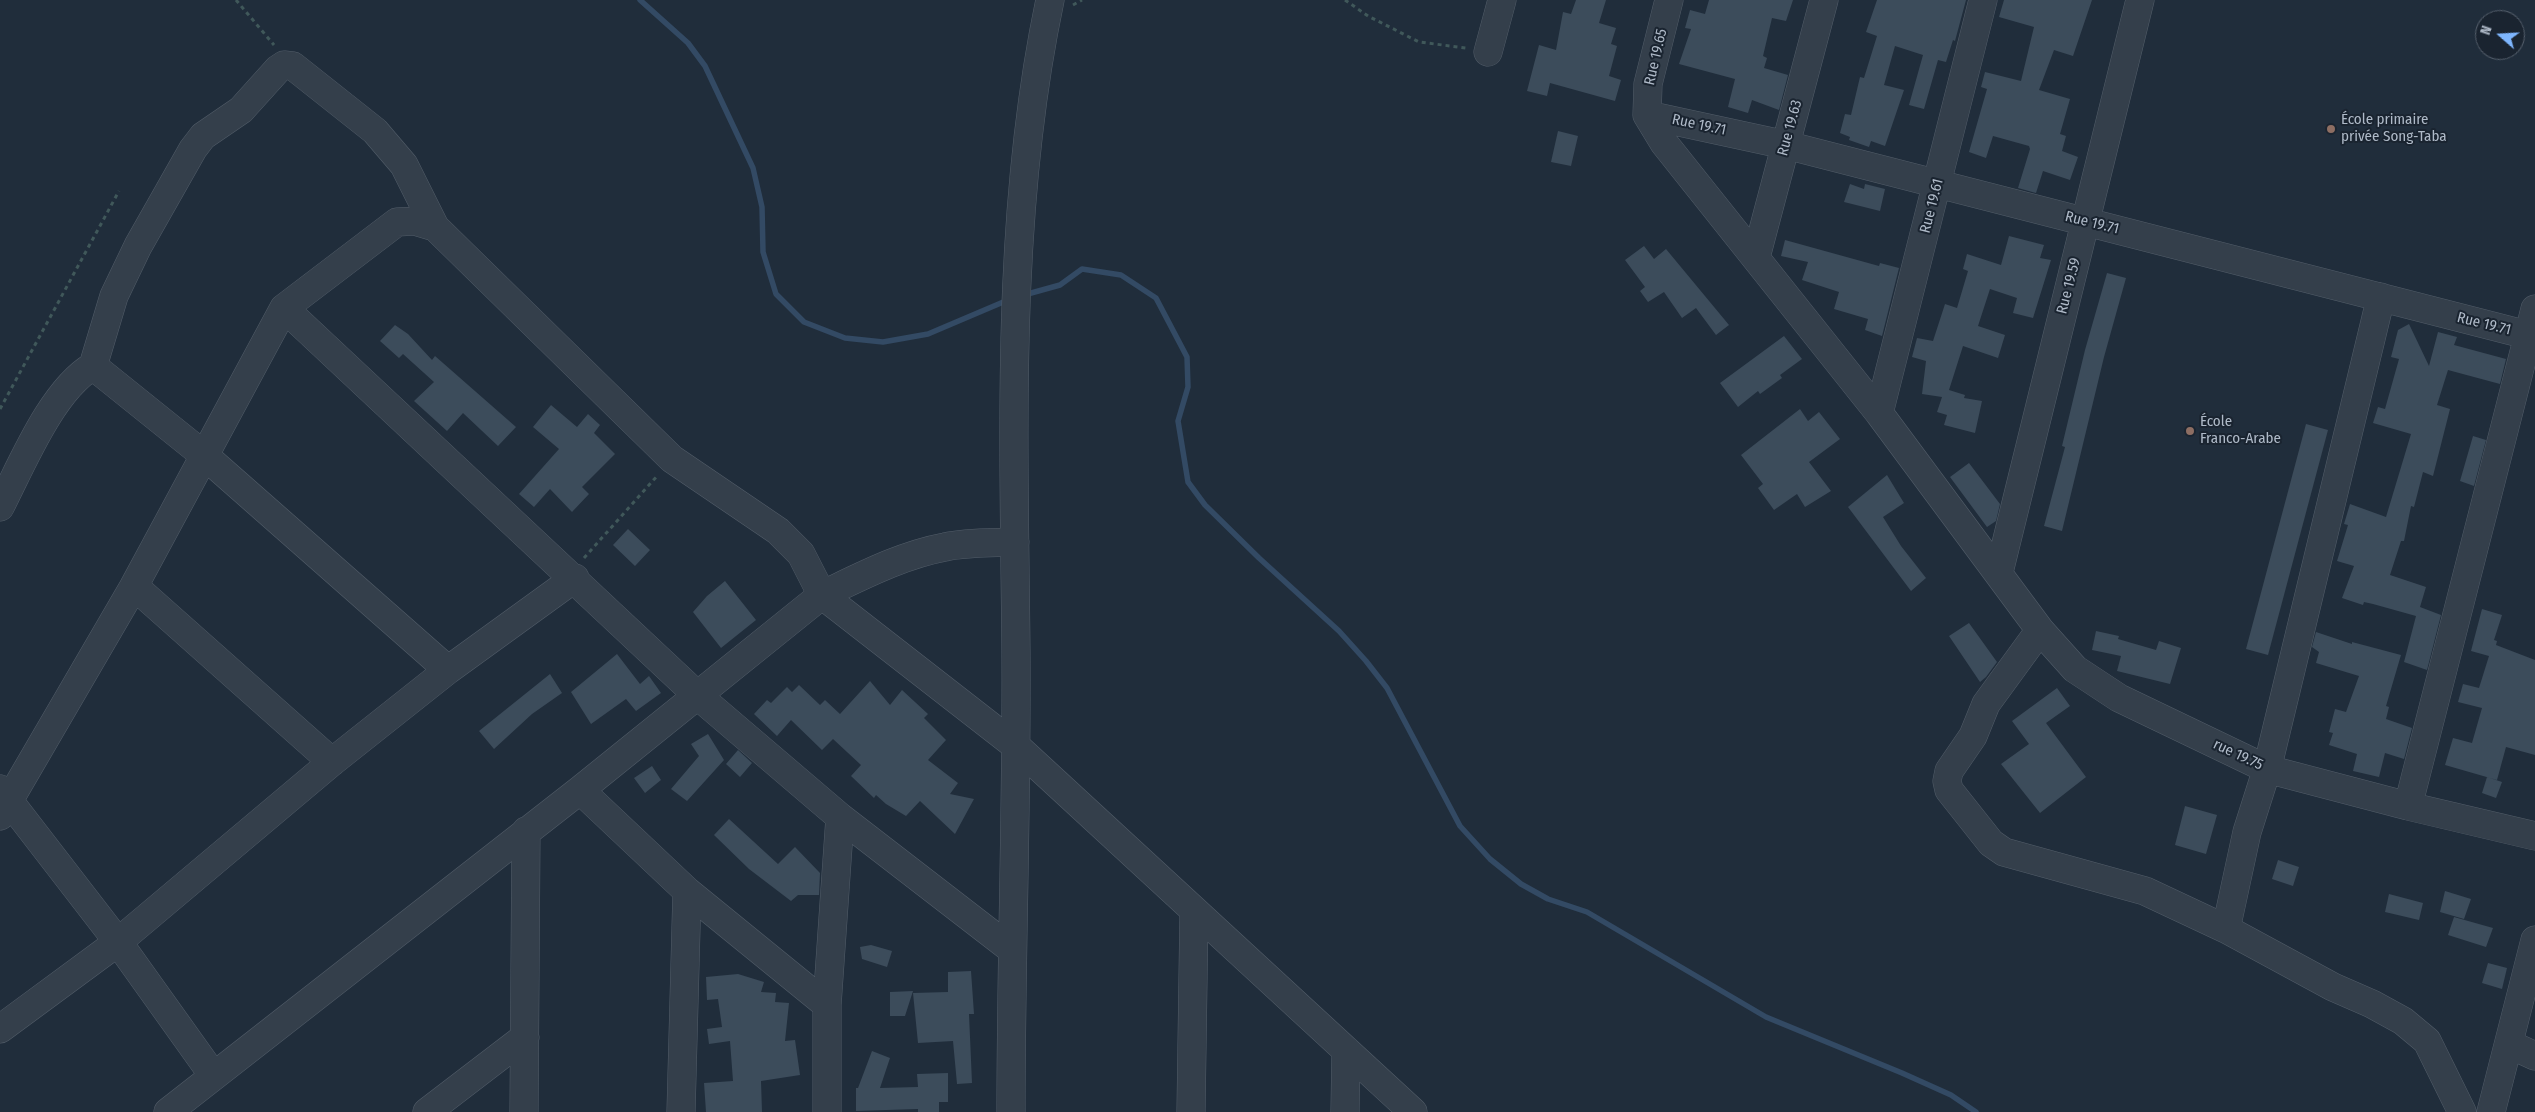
<!DOCTYPE html>
<html>
<head>
<meta charset="utf-8">
<style>
  body { margin:0 }
  #map { position:relative; width:2535px; height:1112px; overflow:hidden; background:#202d3b; font-family:"Fira Sans Condensed",sans-serif }
  canvas { display:block }
  .north { position:absolute; left:2475px; top:10px; width:50px; height:50px; box-sizing:border-box; background:#1a2430; border:1px solid #56606d; border-radius:50%; rotate:289deg; font-size:14px; font-weight:700; line-height:20px; text-align:center; color:#afbac8 }
  .north::after { content:''; display:block; margin:auto; width:18px; height:22px; background:#7eb6fe; clip-path:polygon(50% 0,100% 100%,50% 72%,0 100%) }
</style>
</head>
<body>
<div id="map">
<canvas width="2535" height="1112"></canvas>
<div class="north">N</div>
</div>
<script>
const g = document.querySelector('canvas').getContext('2d');
g.lineJoin = 'round';
function strokePath(path, color, width, dash) {
  g.strokeStyle = color;
  g.lineWidth = width;
  g.lineCap = dash ? 'butt' : 'round';
  g.setLineDash(dash || []);
  g.stroke(path);
}
function paint(path, color) {
  g.fillStyle = color;
  g.fill(path, 'evenodd');
}
function drawText(font, color, halo, rows, align = 'center') {
  g.font = font + ' "Fira Sans Condensed",sans-serif';
  g.lineWidth = 4;
  g.setLineDash([]);
  g.textBaseline = 'middle';
  g.strokeStyle = halo;
  g.fillStyle = color;
  for (const [text, x, y, turn = 0] of rows) {
    g.save();
    g.translate(x, y);
    g.rotate((+turn || 0) * Math.PI / 180);
    g.textAlign = isNaN(turn) ? turn : align;
    if (halo) g.strokeText(text, 0, 0);
    g.fillText(text, 0, 0);
    g.restore();
  }
}
strokePath(new Path2D(`
  M640,0l48,43 17,23 48,102 9,39 1,45 13,42 28,28 41,16 38,4 45,-8 80,-34
  M1024,295l36,-10 22,-16 39,6 35,23 31,59 1,30 -10,34 10,61 17,23 54,53 80,73 27,30 21,27 73,138 30,33 31,25 27,15 39,13 179,105 136,56 49,22 25,17`), '#334a64', 5.5);
paint(new Path2D(`
  M1576,0h30l-7,23 17,5 -5,16 6,2 -8,30 12,4 -6,21 -65,-18 -3,13 -20,-5 12,-46 17,5 7,-38 8,2z
  M1709,0h84l-7,21 -14,-3 -9,38 4,2 -3,10 24,7 -9,35 -27,-10 -4,13 -20,-6 7,-28 -56,-15 12,-35 -6,-1 5,-18 15,4z
  M1877,0h89l-11,41 -2,-1 -7,22 -8,-2 -14,49 -15,-4 14,-50 -28,-9 -11,39 20,5 -19,56 -14,-5 -2,6 -20,-7 1,-3 -10,-4 5,-19 6,1 9,-38 4,1 13,-42 -11,-4z
  M2004,0h88l-19,56 -19,-6 -15,40 31,9 -10,35 6,2 -4,15 16,6 -8,23 -27,-9 -7,22 -18,-5 12,-39 -1,-3 -36,-10 -7,22 -17,-6 18,-63 -6,-2 4,-15 36,9 13,-54 -35,-10z
  M1558,131l20,5 -7,30 -20,-4z
  M1850,184l14,5 1,-5 20,5 -5,22 -36,-9z
  M2009,236l35,9 -4,13 11,2 -18,58 -20,-5 4,-15 -27,-9 -12,37 27,9 -7,23 -35,-12 -14,44 16,5 -1,3 18,3 -7,32 -31,-8 3,-10 -10,-3 5,-15 -20,-3 4,-33 -14,-4 5,-19 16,3 12,-37 12,4 11,-37 -5,-2 4,-15 34,11z
  M1785,240l94,26 1,-3 19,5 -17,68 -17,-6 3,-11 -34,-10 5,-17 -37,-12 6,-18 -27,-6z
  M1644,246l10,13 12,-10 63,76 -13,10 -20,-27 -14,10 -18,-26 -16,10 -8,-11 5,-4 -20,-27z
  M2107,273l19,5 -22,79 -42,174 -18,-5 21,-79 -3,-1 23,-96z
  M2409,324l20,42 9,-34 19,5 -3,8 52,14 -6,25 -52,-14 -11,35 13,4 -17,67 -10,-4 -9,35 -3,-1 -7,35h-3l-11,34 36,12 -6,20 21,8 -14,55 -23,-8 12,-46 -43,-12 -9,-2 -1,3 -21,-7 12,-32 -17,-5 11,-36 -4,-1 6,-20 36,13 25,-83 -38,-11 5,-16 7,2 14,-50 -8,-2 7,-27z
  M395,325l13,9 24,26 3,-4 81,71 -18,19 -35,-33 -16,18 -33,-30 20,-19 -31,-28 -4,4 -19,-17z
  M1784,336l18,23 -22,16 2,3 -22,16 -2,-3 -20,16 -18,-24z
  M551,405l26,22 11,-13 12,11 -6,8 21,21 -33,33 7,7 -17,18 -22,-23 -16,18 -15,-13 40,-45 -26,-22z
  M1800,409l8,12 11,-9 21,27 -31,23 22,29 -26,16 -8,-13 -23,16 -16,-22 5,-4 -22,-29z
  M2306,424l22,6 -60,225 -22,-6z
  M2473,436l13,4 -12,46 -14,-5z
  M1969,463l31,41 -4,17 -9,6 -37,-50z
  M1887,475l17,28 -21,14 18,29 25,32 -15,13 -63,-84z
  M628,529l22,21 -15,16 -22,-21z
  M725,581l31,39 -35,28 -28,-36 14,-16z
  M2482,609l20,6 -8,25 3,1 -1,4 39,15v95l-29,-8 -9,33 -52,-15 8,-27 19,5 10,-35 -24,-6 5,-18 16,4 10,-32 -18,-5z
  M1969,623l28,39 -11,15 -6,5 -31,-46z
  M2096,631l23,5 -1,3 38,11 3,-9 22,7 -11,36 -53,-13 4,-15 -29,-6z
  M2316,632l36,12v-2l49,13 -15,51 3,1 -3,12 26,9 -8,31 -19,-6 -6,24 -26,-6 4,-17 -28,-9 4,-12 -4,-1 6,-23 11,3 13,-36 -43,-13 3,-11 -7,-5z
  M617,654l23,30 9,-8 12,17 -25,18 -10,-12 -35,25 -20,-32z
  M550,674l12,19 -30,21 -38,35 -15,-18z
  M870,681l20,24 12,-15 26,24 -4,4 22,22 -18,20 30,23 -8,11 24,5 -19,35 -35,-33 -14,15 -20,-12 -10,-9 -2,3 -23,-22 10,-11 -28,-26 -11,11 -31,-30 -14,16 -23,-22 13,-14 4,3 16,-16 5,5 7,-7 21,20 5,-5 15,14z
  M2057,688l13,18 -24,17 40,54 -46,36 -39,-49 28,-20 -17,-23z
  M708,734l16,26 -37,41 -16,-12 28,-33 -8,-12z
  M738,750l14,13 -12,14 -14,-13z
  M652,766l9,14 -16,13 -11,-15z
  M2487,777l15,5 -6,16 -14,-5z
  M2185,806l32,9 -11,39 -31,-9z
  M729,819l49,45 17,-17 25,26 -1,22h-21l-7,6 -42,-32 -35,-34z
  M2278,860l21,7 -6,19 -21,-7z
  M2445,891l26,8 -7,20 -24,-7z
  M2389,894l34,9 -4,17 -34,-8z
  M2454,917l39,11 -7,19 -38,-12z
  M871,945l21,6 -5,16 -25,-8 -2,-12z
  M2488,963l19,5 -5,21 -20,-6z
  M971,971l3,43h-5l3,69 -15,1 -4,-43 -35,2 -5,-50 35,-1v-20z
  M738,974l26,8 -3,10 15,1 -1,9 14,1 -4,38 10,-1 5,35 -39,6 1,31h-56l-2,-29 29,-2 -3,-40 -21,3 -2,-15 15,-2 -4,-28 -11,1 -1,-23z
  M913,991l-8,25h-15v-24z
  M872,1051l18,7 -10,30 38,-1 -1,-13 31,-1v29h-9v10h-21v-3l-62,2v-23h2z`), '#3c4c5b');
const minor = new Path2D(`
  M1488,52l14,-52
  M1647,115l17,28 215,270 161,217 35,39 44,29 148,71 141,37 127,30
  M1647,115l139,30 749,192
  M1647,115l1,-31 21,-84
  M1756,257l68,-257
  M2381,297l-114,472 -20,63 -21,97 107,58 39,17 31,17 24,20 35,71
  M284,308l413,387 143,122 171,132
  M93,366l112,90 243,214
  M1879,413l104,-413
  M0,507c22,-43 52,-117 93,-141l21,-70 24,-50 55,-97 10,-13 38,-26 37,-41 6,-4 9,1 82,65 29,34 31,62 237,232 106,72 23,23 21,41 194,151 397,366
  M1999,572l141,-572
  M134,586l198,176
  M2040,630l-54,74 -13,32 -24,35 -2,10 2,9 42,53 13,9 141,39 81,38
  M0,789l118,153 95,133
  M580,790l107,101 140,114
  M2408,806l127,-497
  M0,816l134,-230 150,-278 113,-86 18,-1 20,6
  M0,1029l118,-87 214,-180 116,-92 127,-92
  M2509,1044l26,12
  M168,1112l412,-322 242,-195c40,-19 80,-40 123,-48 23,-5 47,-4 70,-5
  M427,1112l98,-75
  M524,1112l2,-281
  M681,1112l6,-221
  M827,1112v-107l13,-188
  M1011,1112c0,-153 6,-306 5,-459 -2,-217 -11,-440 34,-653
  M1191,1112l3,-200
  M1345,1112l1,-62
  M2491,1112l44,-172`);
strokePath(minor, '#525d69', 29);
strokePath(new Path2D(`
  M236,0l38,45
  M1345,0l23,16 51,26 47,6
  M1073,5l9,-5
  M0,409l119,-218
  M584,558l74,-83`), '#40585a', 3, [4, 4]);
strokePath(minor, '#343f4b', 28);
for (const [x, y, r, color] of [
  [2331,129,5,"#8d6e63"],
  [2190,431,5,"#8d6e63"]
]) {
  const dot = new Path2D();
  dot.arc(x, y, r, 0, 2 * Math.PI);
  g.fillStyle = color;
  g.fill(dot);
  strokePath(dot, '#1a2430', 2);
}
drawText('15px', '#afbac8', '#1a2430', [
  ["Rue 19.65",1656,57,-77],
  ["Rue 19.71",1699,125,12],
  ["Rue 19.63",1790,128,-75],
  ["Rue 19.61",1932,206,-76],
  ["Rue 19.71",2092,223,14],
  ["Rue 19.59",2069,286,-76],
  ["Rue 19.71",2484,324,14],
  ["rue 19.75",2238,755,25]
]);
drawText('15px', '#afbac8', '#1a2430', [
  ["École primaire",2341,120],
  ["privée Song-Taba",2341,137],
  ["École",2200,422],
  ["Franco-Arabe",2200,439]
], 'left');
</script>
</body>
</html>
